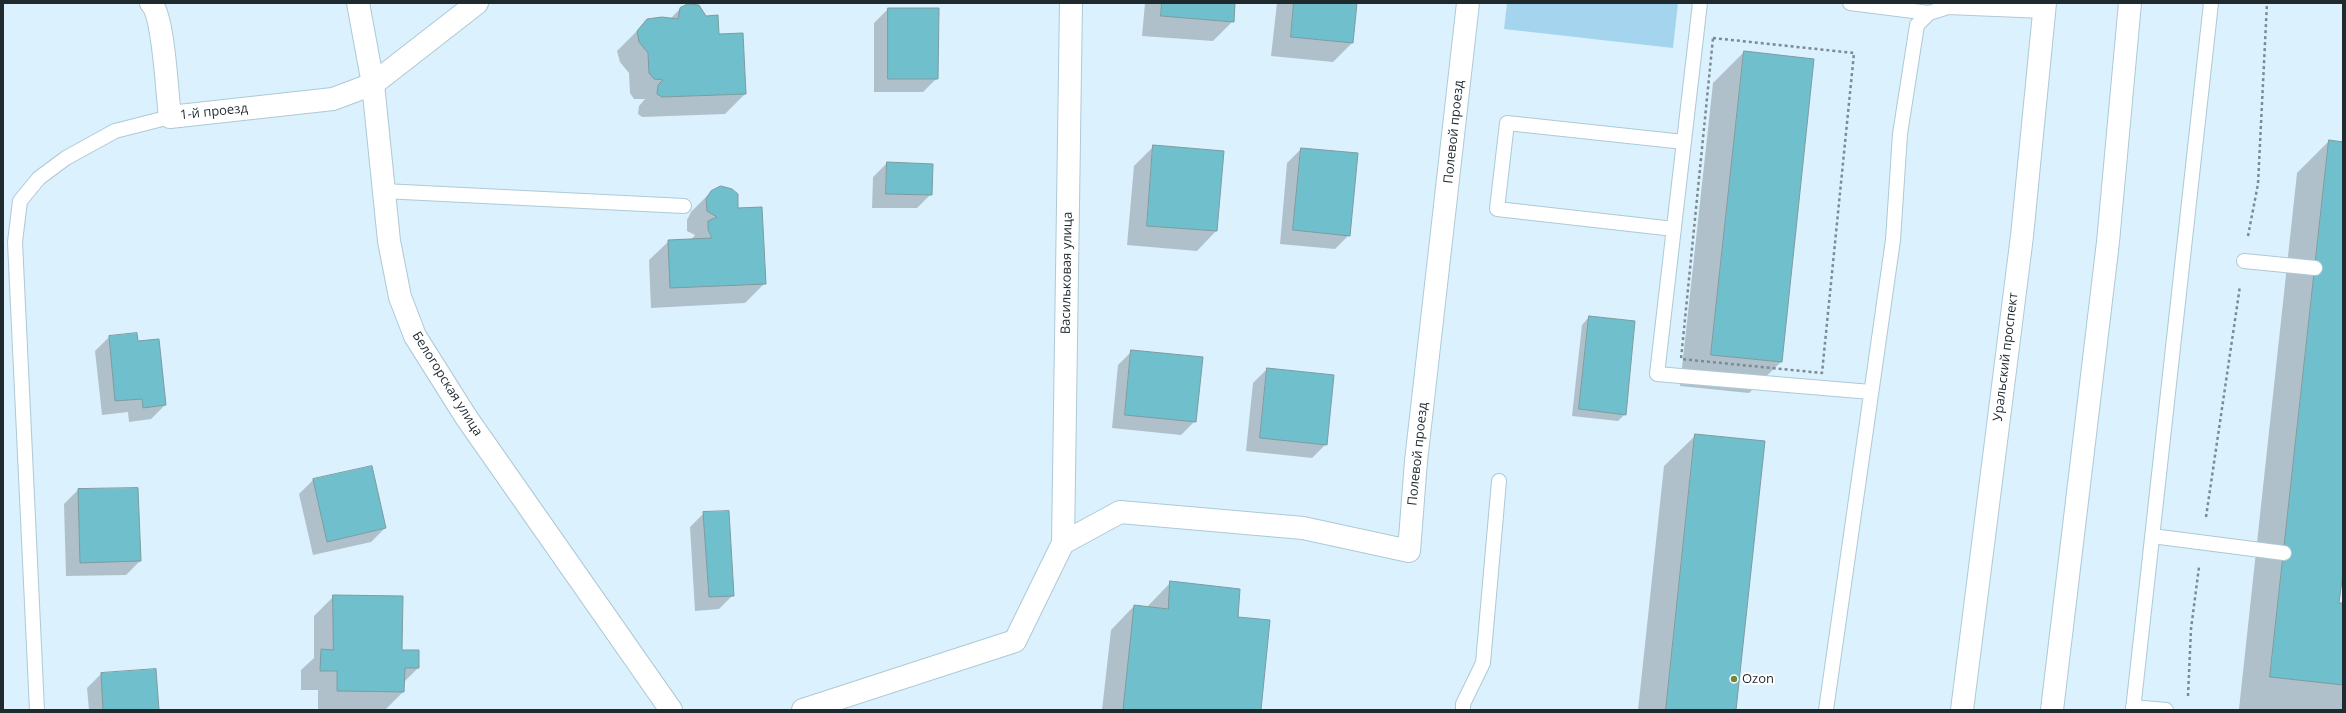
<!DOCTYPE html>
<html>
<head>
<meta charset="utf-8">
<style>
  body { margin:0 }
  #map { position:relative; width:2346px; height:713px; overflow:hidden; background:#dbf1fd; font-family:"Open Sans",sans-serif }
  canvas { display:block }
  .frame { position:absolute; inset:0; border:4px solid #1f2a2f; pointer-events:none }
</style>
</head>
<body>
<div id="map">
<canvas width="2346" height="713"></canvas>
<div class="frame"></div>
</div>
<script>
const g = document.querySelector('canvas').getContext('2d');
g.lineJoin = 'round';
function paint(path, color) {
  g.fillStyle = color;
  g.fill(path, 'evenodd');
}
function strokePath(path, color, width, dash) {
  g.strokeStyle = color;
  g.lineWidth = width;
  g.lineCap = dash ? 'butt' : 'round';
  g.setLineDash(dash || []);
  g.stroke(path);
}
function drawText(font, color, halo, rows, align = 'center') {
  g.font = font + ' "Open Sans",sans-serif';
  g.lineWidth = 4;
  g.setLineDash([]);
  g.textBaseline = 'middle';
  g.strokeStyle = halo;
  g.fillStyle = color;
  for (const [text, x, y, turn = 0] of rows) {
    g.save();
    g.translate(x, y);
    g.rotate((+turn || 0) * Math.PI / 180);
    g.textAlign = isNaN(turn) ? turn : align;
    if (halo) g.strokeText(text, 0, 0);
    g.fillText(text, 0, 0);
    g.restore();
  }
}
paint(new Path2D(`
  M1507,3h171l-5,45 -169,-19z`), '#a5d5ee');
paint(new Path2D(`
  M1145,3h89l-1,18 -20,20 -71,-5z
  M1277,3h79l-4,40 -19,19 -62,-6z
  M680,9l38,26 27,59 -20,20 -83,3 -4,-3 1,-8 6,-7h-11l-4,-6 -1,-20 -9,-11 -3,-11 31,-31 22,-1z
  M888,9l49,69 -14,14h-49v-69z
  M1744,52l37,310 -32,31 -69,-7 33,-303z
  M2329,141l14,2v417l-5,43 5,1v106l-104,-1 58,-536z
  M1153,147l63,84 -19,20 -70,-6 7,-79z
  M1301,149l48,86 -14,14 -55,-5 7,-81z
  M887,163l44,31 -14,14h-45l1,-31z
  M711,192l27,17 27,74 -20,20 -94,5 -2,-48 20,-19 22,-1 4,-5 -8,-4v-11l4,-8z
  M1589,317l36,97 -7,7 -46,-5 10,-91z
  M109,337l29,5 27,63 -14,14 -22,3 -1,-10 -26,3 -7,-64z
  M1132,351l63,70 -14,14 -69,-7 6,-63z
  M1267,369l59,75 -14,14 -66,-7 7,-68z
  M1696,435l39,275h-97l26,-244z
  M313,480l72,48 -14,14 -58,13 -14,-61z
  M137,489l3,72 -14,14 -60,1 -2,-72 14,-14z
  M704,513l29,82 -14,14 -24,2 -5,-84z
  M1171,582l65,35 24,93h-158l9,-80 23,-24 13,1z
  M334,596l67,55 17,17 -14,14 -1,10 -18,18h-67v-20h-17v-20l13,-12v-42z
  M101,674l57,36h-69l-2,-22z`), '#0003');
const building = new Path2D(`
  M1162,3h73l-1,19 -73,-6z
  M1294,3h63l-4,40 -62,-6z
  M688,4l11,1 7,11 12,-1 1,19 24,-1 3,61 -84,3 -5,-3 1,-9 5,-5 -9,-1 -5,-6 -1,-20 -9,-11 -2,-11 10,-12 15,-2 16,2 2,-11z
  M888,8h51l-1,71h-50z
  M1744,51l70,8 -32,303 -71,-7z
  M2329,140l14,2v431l-4,30h4v82l-73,-8z
  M1153,145l71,6 -7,80 -70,-5z
  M1301,148l57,5 -8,83 -57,-6z
  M887,162l46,2 -1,31 -46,-1z
  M721,186l11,3 6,5v14l24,-1 4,77 -96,4 -2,-48 44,-2 -4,-8v-9l9,-4 -10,-6 -1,-12 5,-8z
  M1589,316l46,5 -9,94 -47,-6z
  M137,333l1,8 21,-2 7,66 -23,3 -1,-9 -27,2 -6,-65z
  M1131,350l72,7 -7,65 -71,-7z
  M1267,368l67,7 -7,70 -67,-7z
  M1695,434l70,7 -29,269h-70z
  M372,466l14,62 -59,14 -14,-63z
  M138,488l3,73 -61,2 -2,-74z
  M729,511l5,85 -25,1 -6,-85z
  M1170,581l70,8 -2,28 32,3 -9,90h-138l11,-105 34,4z
  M333,595l70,1 -1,54h17v18h-14l-1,24 -67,-1v-20h-17l1,-22 12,1z
  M156,669l3,41h-56l-2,-37z`);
paint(building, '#70bfcc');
strokePath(building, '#7c9ba1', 1);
const lane = new Path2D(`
  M1700,3l-43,371 214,18
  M1850,3l79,10
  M383,191l301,15
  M1674,229l-177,-20 10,-86 177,19
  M2244,261l71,7
  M2152,536l132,17
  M2133,707l33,3
  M37,710l-22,-468 5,-41 19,-23 27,-20 49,-27 55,-14
  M1463,710v-6l20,-41 16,-182
  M1826,710l67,-470 7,-106 17,-109 12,-12 19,-6 96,4
  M2133,710l78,-707`);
const street = new Path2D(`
  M151,3c13,13 16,92 19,114l163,-18 40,-15 104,-81
  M1063,543l57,-31 183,16 106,23 7,-90 52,-458
  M803,710l212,-69 48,-98 8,-540`);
const secondary = new Path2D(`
  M358,3l15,81 16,157 11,56 15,39 51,81 205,293
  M1962,710l60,-474 23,-233
  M2052,710l56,-468 22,-239`);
strokePath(lane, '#aec9d7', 16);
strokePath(street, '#aec9d7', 24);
strokePath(secondary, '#aec9d7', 24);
strokePath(new Path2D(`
  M1713,38l141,15 -32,320 -141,-14z
  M2248,236l10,-52 9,-181
  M2206,517l34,-231
  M2188,696l3,-67 8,-62`), '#7b8b94', 2.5, [3, 3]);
strokePath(lane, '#fff', 14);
strokePath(street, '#fff', 22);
strokePath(secondary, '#fff', 22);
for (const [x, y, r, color] of [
  [1734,679,4,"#768838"]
]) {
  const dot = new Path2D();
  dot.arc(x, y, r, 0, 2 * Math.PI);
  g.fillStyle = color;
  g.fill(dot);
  strokePath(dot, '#fff', 1.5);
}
drawText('13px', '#1f2a2f', '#fff', [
  ["1-й проезд",214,112,-6],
  ["Полевой проезд",1454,132,-84],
  ["Васильковая улица",1067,273,-89],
  ["Уральский проспект",2006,357,-83],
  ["Белогорская улица",447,384,58],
  ["Полевой проезд",1418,454,-84]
]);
drawText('13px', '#1f2a2f', '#fff', [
  ["Ozon",1742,679]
], 'left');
</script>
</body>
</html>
